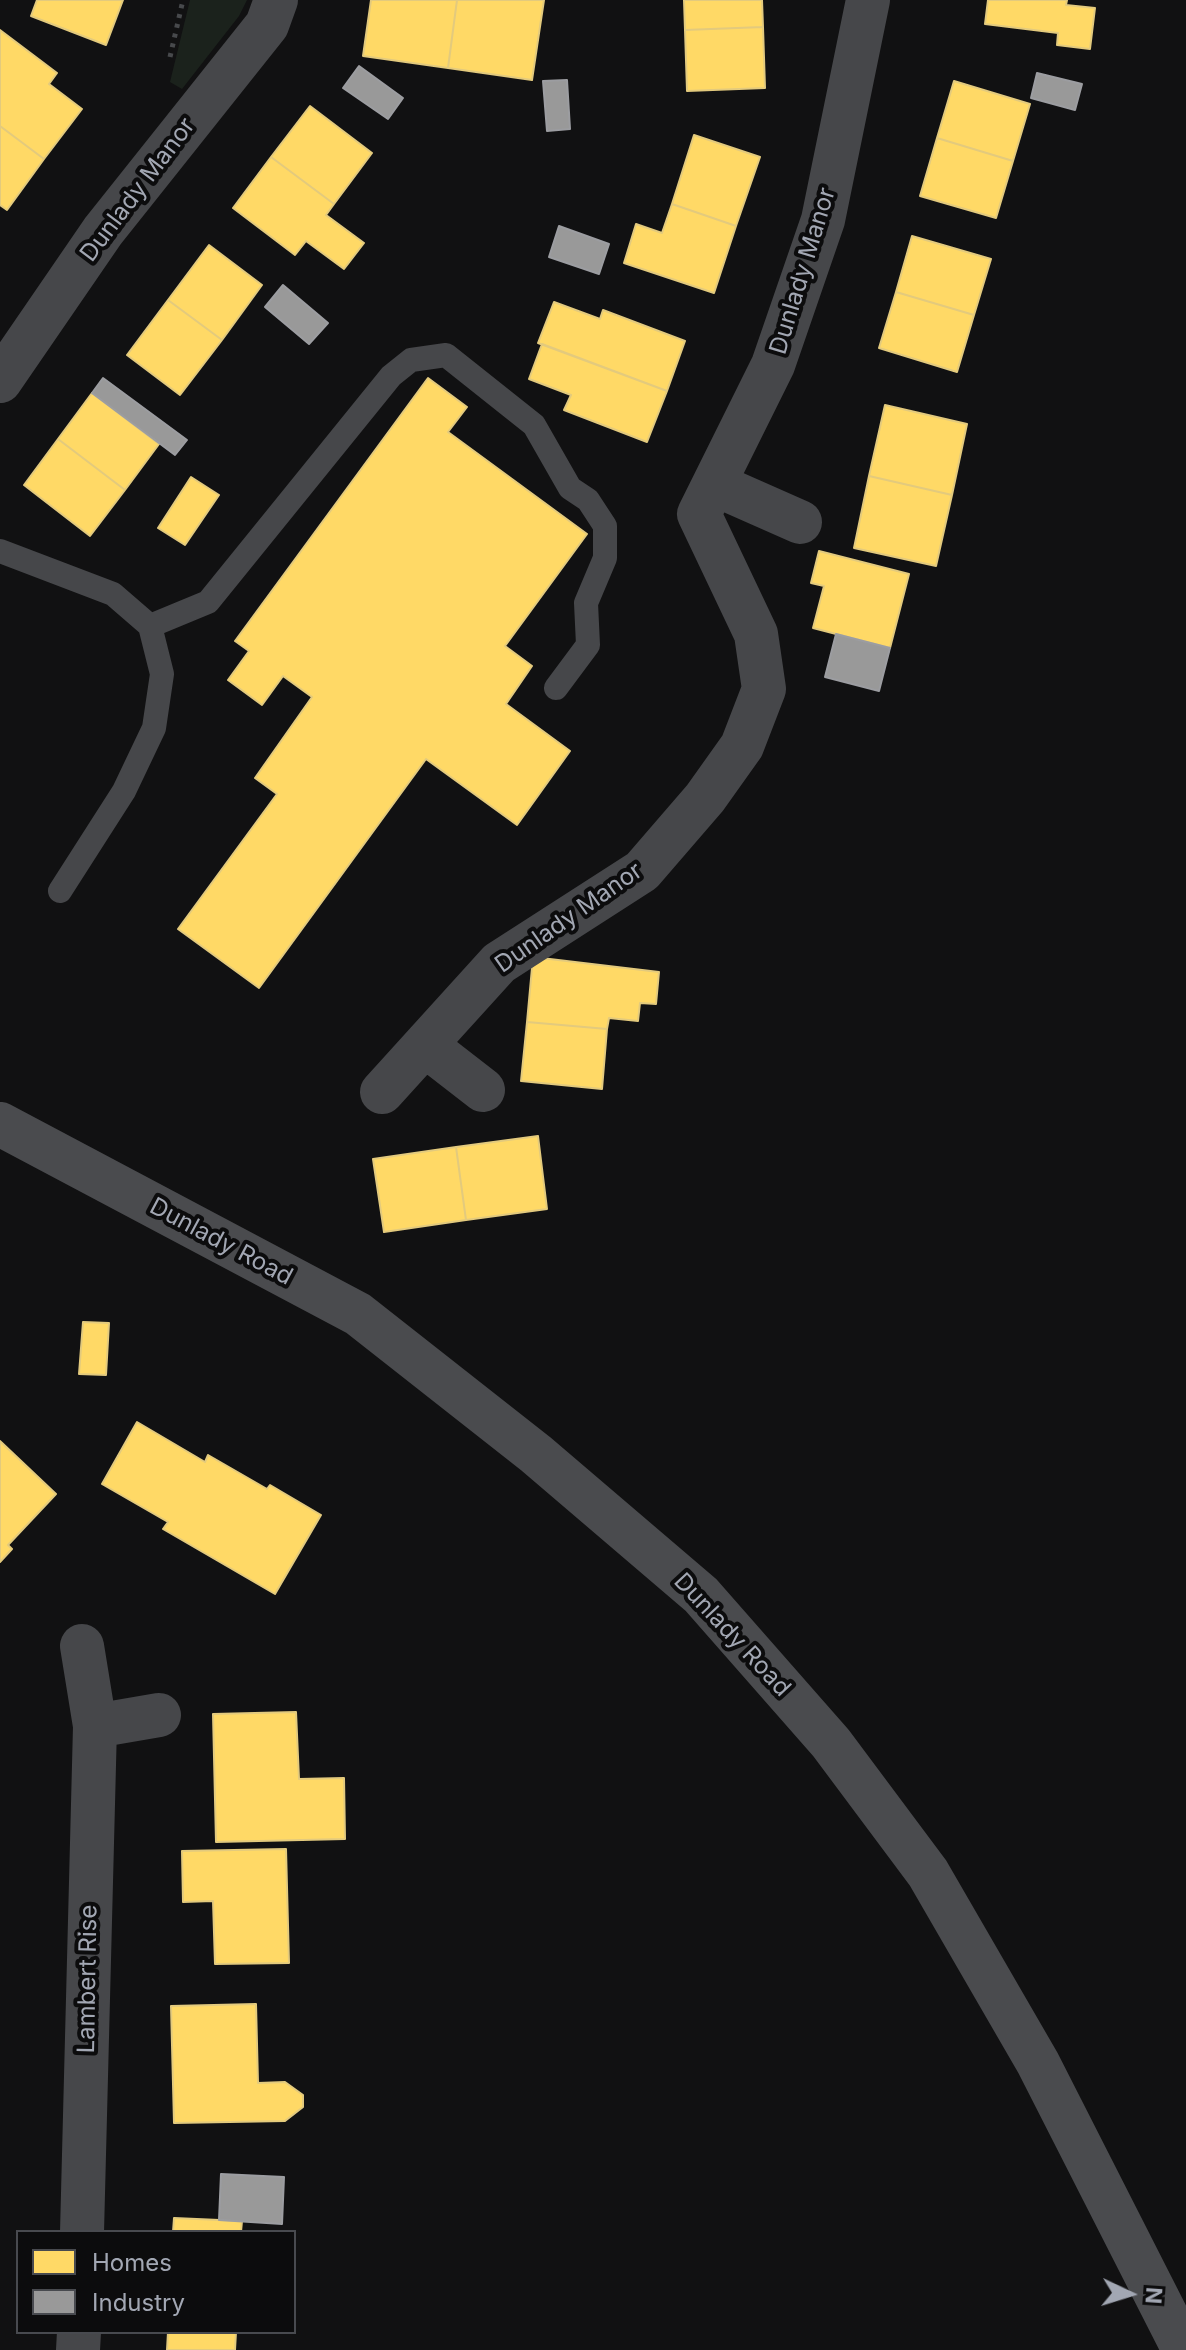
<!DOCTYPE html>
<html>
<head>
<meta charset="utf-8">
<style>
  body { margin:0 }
  #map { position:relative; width:1186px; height:2350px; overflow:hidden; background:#111112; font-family:Inter,sans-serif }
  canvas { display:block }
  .legend { position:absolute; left:16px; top:2230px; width:280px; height:104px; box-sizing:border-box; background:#0c0c0d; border:2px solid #484a4f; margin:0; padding:10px 14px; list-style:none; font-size:24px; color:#a2a7b3 }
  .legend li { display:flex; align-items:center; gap:16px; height:40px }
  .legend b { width:40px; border:2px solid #484a4f }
  .north { position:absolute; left:1090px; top:2254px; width:80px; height:80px; -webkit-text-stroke:6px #0c0c0d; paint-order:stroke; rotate:94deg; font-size:22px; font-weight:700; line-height:32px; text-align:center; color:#a2a7b3 }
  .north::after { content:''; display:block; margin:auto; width:28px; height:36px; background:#a2a7b3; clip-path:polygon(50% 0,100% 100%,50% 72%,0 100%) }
</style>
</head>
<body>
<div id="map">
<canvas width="1186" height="2350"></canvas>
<ul class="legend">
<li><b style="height:22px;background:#ffd966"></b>Homes</li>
<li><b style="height:22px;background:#999"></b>Industry</li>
</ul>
<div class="north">N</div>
</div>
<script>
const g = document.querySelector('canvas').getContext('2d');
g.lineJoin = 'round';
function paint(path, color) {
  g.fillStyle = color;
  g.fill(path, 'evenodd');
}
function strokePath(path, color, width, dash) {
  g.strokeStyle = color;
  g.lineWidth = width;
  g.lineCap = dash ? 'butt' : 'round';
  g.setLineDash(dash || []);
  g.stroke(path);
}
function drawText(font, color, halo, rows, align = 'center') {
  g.font = font + ' Inter,sans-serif';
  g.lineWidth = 8;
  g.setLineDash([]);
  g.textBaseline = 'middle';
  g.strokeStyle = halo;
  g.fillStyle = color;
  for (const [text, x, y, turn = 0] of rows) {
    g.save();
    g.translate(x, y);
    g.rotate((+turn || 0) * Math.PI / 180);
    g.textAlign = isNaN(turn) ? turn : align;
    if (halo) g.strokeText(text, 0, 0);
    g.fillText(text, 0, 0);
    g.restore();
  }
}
paint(new Path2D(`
  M190,0h57l-8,16 -57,73 -12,-7z`), '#1b221c');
const homes = new Path2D(`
  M37,0h86l-17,45 -75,-29z
  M371,0h86l-9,68 -85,-12z
  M457,0h87l-12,80 -84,-12z
  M684,0h78l1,27 -78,3z
  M988,0h79l-1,5 29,3 -5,41 -33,-4 1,-12 -73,-9z
  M763,27l2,61 -78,3 -2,-61z
  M0,30l57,43 -8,11 33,25 -38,50 -44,-33z
  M954,81l76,23 -17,57 -76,-23z
  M310,106l62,47 -38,51 -63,-47z
  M0,126l44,33 -37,51 -7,-5z
  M694,135l66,22 -24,69 -64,-22z
  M937,138l76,23 -17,57 -76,-22z
  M271,157l63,47 -8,11 38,28 -20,26 -38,-28 -11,14 -62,-47z
  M672,204l64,22 -22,67 -90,-30 12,-39 26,9z
  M912,236l79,23 -17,56 -78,-23z
  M209,245l53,40 -40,55 -54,-40z
  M896,292l78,23 -17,57 -78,-24z
  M168,300l54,40 -42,55 -53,-40z
  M554,302l46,17 3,-9 82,31 -18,50 -129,-48z
  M542,344l125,47 -20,51 -83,-32 7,-15 -42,-16z
  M428,378l39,29 -19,25 139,102 -82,112 27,20 -26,38 64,47 -53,74 -91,-66 -167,229 -81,-59 99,-135 -22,-16 57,-81 -29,-21 -21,29 -34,-25 21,-29 -14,-10z
  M92,393l67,51 -34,46 -67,-51z
  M885,405l82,19 -15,71 -83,-19z
  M58,439l67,51 -35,46 -66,-51z
  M869,476l83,19 -16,71 -82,-18z
  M191,477l28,18 -34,50 -27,-17z
  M819,551l90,23 -19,74 -77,-20 11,-42 -13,-3z
  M533,957l126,15 -3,32 -16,-1 -2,18 -29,-3 -2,11 -80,-7z
  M527,1022l80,7 -5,60 -81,-8z
  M538,1136l9,73 -81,11 -10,-73z
  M456,1147l10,73 -82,12 -11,-73z
  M83,1322l26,1 -3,52 -27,-1z
  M137,1422l68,40 3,-7 59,34 3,-4 51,30 -46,79 -112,-65 5,-7 -66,-38z
  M0,1441l56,53 -48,51 4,4 -12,13z
  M296,1712l3,67 45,-1 1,61 -129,3 -3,-128z
  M286,1849l3,114 -74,1 -2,-63 -30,1 -1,-51z
  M256,2004l2,79 27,-1 18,13v12l-18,14 -111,2 -3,-117z
  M174,2218l68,3 -1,11h-68z
  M168,2332h68l-1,18h-68z`);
paint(homes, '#ffd966');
strokePath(homes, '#e3ca7d', 2);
const industry = new Path2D(`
  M359,66l44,32 -15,21 -45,-31z
  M1037,73l45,11 -7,26 -44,-12z
  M567,80l3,49 -23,2 -4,-50z
  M559,226l50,18 -10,30 -50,-17z
  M283,285l45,38 -19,21 -44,-37z
  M103,378l84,62 -12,15 -83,-62z
  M836,634l54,14 -11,43 -54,-14z
  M221,2174l63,3 -2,47 -63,-4z`);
paint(industry, '#999');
strokePath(industry, '#9c9da1', 2);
strokePath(new Path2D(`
  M170,57l13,-57`), '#47494c', 5, [4, 6]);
strokePath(new Path2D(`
  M0,551l113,43 37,32 12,48 -8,54 -30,63 -64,100
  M150,626l58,-24 183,-226 20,-16 35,-5 88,70 36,63 18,12 17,26v32l-19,45 2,42 -32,43`), '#46474a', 24);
strokePath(new Path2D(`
  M0,381l103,-150 164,-206 9,-25
  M714,484l86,38
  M425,1045l58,45
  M382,1092l117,-129 143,-92 63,-73 37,-52 22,-57 -8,-55 -57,-120 74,-149 50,-145 45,-220
  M95,1726l64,-11
  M82,2232l13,-506 -13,-80
  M78,2350l1,-18`), '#46474a', 44);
strokePath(new Path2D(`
  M0,1124l358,190 178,140 165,141 130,148 97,130 110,190 146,287`), '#4a4b4e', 44);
drawText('24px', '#a2a7b3', '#0c0c0d', [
  ["Dunlady Manor",138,190,-53],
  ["Dunlady Manor",803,271,-73],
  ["Dunlady Manor",569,918,-35],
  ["Dunlady Road",221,1242,28],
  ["Dunlady Road",732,1635,47],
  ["Lambert Rise",88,1979,-89]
]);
</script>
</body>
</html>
